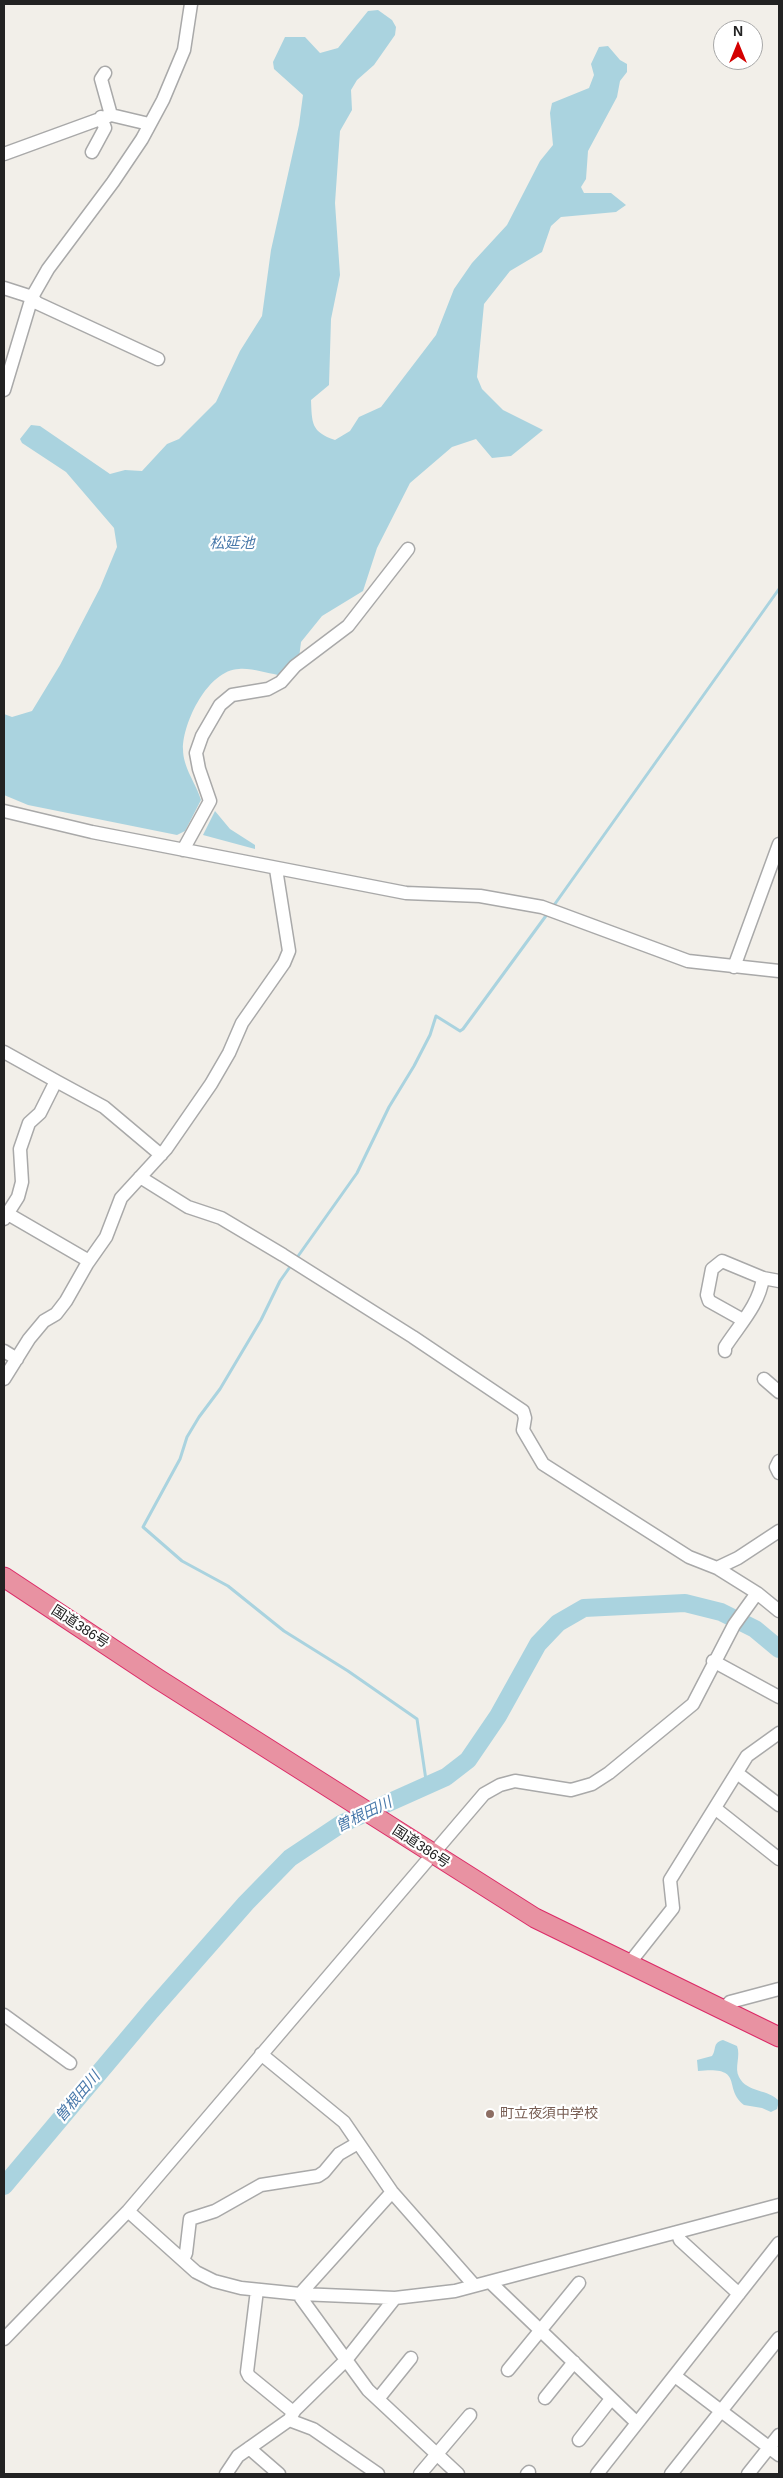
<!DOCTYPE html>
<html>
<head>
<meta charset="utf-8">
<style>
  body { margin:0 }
  #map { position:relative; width:783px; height:2478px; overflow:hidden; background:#f2efe9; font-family:Helvetica,sans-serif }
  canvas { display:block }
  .frame { position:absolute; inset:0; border:5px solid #222; pointer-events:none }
  .north { position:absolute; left:713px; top:20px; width:50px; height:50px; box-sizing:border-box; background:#fff; border:1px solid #a7a7a7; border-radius:50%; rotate:0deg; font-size:14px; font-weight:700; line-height:20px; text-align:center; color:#222 }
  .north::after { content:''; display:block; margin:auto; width:18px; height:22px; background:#d40000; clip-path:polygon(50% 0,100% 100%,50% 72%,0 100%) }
</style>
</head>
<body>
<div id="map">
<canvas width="783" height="2478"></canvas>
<div class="frame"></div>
<div class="north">N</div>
</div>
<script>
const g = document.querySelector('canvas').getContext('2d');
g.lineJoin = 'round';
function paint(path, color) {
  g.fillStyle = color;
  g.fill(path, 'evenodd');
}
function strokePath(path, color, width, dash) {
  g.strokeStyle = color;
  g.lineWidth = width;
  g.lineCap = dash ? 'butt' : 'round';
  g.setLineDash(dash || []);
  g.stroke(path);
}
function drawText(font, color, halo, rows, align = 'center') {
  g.font = font + ' Helvetica,"Noto Sans JP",sans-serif';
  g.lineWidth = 4.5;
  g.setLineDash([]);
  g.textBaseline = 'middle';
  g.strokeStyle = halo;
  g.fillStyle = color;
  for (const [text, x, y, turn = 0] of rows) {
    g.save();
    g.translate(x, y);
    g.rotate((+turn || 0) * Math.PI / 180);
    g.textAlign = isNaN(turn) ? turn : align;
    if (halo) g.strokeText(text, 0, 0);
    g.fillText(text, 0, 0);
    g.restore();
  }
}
paint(new Path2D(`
  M378,10l14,10 4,7 -1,8 -21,30 -17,15 -6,10 1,20 -12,21 -5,72 5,72 -9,44 -2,66 -18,15c1,23 0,32 24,40l15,-9 9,-14 22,-10 55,-72 18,-46 18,-26 35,-38 33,-64 13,-16 -3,-32 2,-10 37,-15 5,-13 -3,-11 8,-17 9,-1 12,14 7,4v8l-7,9 -3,16 -29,54 -2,28 -5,8 3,6h27l15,12 -10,7 -55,5 -10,9 -9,26 -32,19 -26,33 -7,73 5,12 21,21 40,20 -32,26 -19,2 -16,-19 -24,8 -42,36 -33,65 -14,43 -41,25 -21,26 -2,16 -21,17c-12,-2 -26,-7 -39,-6 -31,1 -56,53 -56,80 0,19 13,34 18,51l-16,31 -8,4 -149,-30 -24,-10v-81l8,3 20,-6 28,-46 40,-77 17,-41 -3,-19 -48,-56 -44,-29 -2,-4 11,-14 9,1 70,48 15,-4 17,1 25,-27 12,-5 37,-37 24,-51 22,-35 9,-66 28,-125 4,-30 -29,-26 -1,-7 12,-25h20l15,16 18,-5 30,-37z
  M215,811l15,18 25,16v4l-52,-14z
  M723,2040l14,6c4,10 -3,22 2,31 8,16 30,12 40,24l-2,8 -6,3 -9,-4 -18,-3c-22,-17 2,-39 -46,-34l-1,-11 15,-4c5,-7 0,-13 11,-16z`), '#aad3df');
strokePath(new Path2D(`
  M552,908l227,-319
  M296,1259l61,-86 32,-66 25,-41 16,-31 6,-19 24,15 3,-2 85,-116
  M292,1264l-12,17 -19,39 -41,69 -21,28 -12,20 -7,22 -37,68 39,34 46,25 56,45 64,40 69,48 10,68`), '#aad3df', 3);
strokePath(new Path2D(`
  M4,2186l147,-175 95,-108 44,-45 51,-34 105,-47 22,-17 30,-44 40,-72 20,-21 26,-15 101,-5 36,9 34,17 24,20`), '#aad3df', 18);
const minor = new Path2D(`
  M105,73l-4,6 10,36
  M92,152l13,-24 -4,-11
  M4,154l107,-39 38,9
  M4,288l28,9 5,6 121,56
  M4,390l28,-93 16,-28 65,-87 29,-43 21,-39 21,-50 7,-46
  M4,811l88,21 314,61 74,3 62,11 146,54 91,10
  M183,850l27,-49 -11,-32 -3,-16 6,-17 18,-31 12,-10 36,-6 13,-7 14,-16 53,-40 60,-77
  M734,967l45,-123
  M4,1052l52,29 -16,32 -11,10 -9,26 2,33 -4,15 -14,22
  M56,1081l48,26 57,48
  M140,1177l48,30 33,11 62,37 130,82 110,74 2,7 -2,12 20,34 146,93 28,11 40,25 22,18
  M8,1214l81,47
  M743,1320l-34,-19 -2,-6 5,-26 10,-8 41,17 16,3
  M4,1351l13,8
  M725,1351v-4c15,-23 34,-42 38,-69
  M4,1379l25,-40 15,-18 12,-7 10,-13 21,-37 19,-27 15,-39 45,-49 45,-65 18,-31 13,-30 42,-60 5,-12 -13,-82
  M764,1379l15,13
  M779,1461l-3,6 3,6
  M717,1568l21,-10 41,-27
  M713,1661l66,36
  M737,1773l42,32
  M716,1809l63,50
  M628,1965l45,-57 -3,-28 77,-124 32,-23
  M723,2010l7,-8 49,-13
  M4,2015l66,48
  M261,2054l83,68 48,70 82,93
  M128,2211l68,61 18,9 27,7 59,6 95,4 60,-7 324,-86
  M677,2232l3,8 59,54
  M183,2260l3,-7 4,-34 25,-8 46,-26 57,-9 6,-4 15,-18 19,-11
  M490,2282l147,141
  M257,2290l-10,82 2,4 44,36
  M300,2294l1,4 67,92 90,84
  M300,2294l92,-102
  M4,2339l124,-128 356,-417 16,-9 15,-4 56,9 21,-6 17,-11 84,-69 41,-79 23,-32
  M508,2370l71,-87
  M675,2376l104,79
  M545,2398l29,-36
  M378,2399l33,-41
  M289,2420l24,9 65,45
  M579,2440l32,-41
  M249,2448l30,26
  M226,2474l12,-18 51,-36 6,-10 51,-50 49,-62
  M420,2474l50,-59
  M527,2474l2,-2
  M597,2474l182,-231
  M671,2474l108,-136
  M748,2474l31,-39`);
const highway = new Path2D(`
  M4,1577l154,102 377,239 244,119`);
strokePath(minor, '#a9a9a9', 15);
strokePath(highway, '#dc2a67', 21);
strokePath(minor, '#fff', 12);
strokePath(highway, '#e892a2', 19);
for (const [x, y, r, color] of [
  [490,2114,5,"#8d6e63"]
]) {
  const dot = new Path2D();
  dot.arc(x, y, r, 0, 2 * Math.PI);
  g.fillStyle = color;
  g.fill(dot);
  strokePath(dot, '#fff', 2);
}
drawText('14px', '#222', '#fff', [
  ["国道386号",80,1627,33],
  ["国道386号",421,1847,33]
]);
drawText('14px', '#785e54', '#fff', [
  ["町立夜須中学校",500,2114]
], 'left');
drawText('italic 15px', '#4a7aab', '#fff', [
  ["松延池",232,544],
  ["曽根田川",364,1815,-26],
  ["曽根田川",78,2097,-50]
]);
</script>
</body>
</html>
